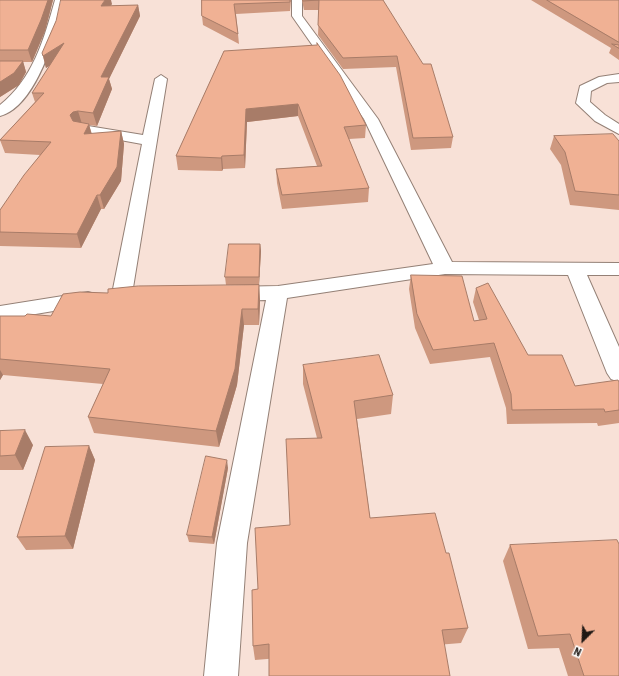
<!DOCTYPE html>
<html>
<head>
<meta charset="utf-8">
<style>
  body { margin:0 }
  #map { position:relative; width:619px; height:676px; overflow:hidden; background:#f8e1d7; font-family:"Roboto Condensed",sans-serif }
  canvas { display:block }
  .north { position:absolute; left:563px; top:620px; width:40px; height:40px; -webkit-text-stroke:3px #fff; paint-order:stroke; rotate:204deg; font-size:11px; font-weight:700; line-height:16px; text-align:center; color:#1f1814 }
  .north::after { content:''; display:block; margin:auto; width:14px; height:18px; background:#1f1814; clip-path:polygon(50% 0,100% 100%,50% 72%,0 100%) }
</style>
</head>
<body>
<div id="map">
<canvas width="619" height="676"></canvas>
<div class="north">N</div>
</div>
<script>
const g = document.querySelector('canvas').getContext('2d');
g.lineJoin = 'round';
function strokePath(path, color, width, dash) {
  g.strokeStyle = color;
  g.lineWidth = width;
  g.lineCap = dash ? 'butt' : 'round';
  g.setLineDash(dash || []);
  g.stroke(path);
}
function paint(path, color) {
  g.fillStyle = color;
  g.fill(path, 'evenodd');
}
const minor = new Path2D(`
  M55,0h10c-8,32 -29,107 -65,116v-11c33,-26 44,-66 55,-105z
  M292,0h10v16l76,103 74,143 167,1v12h-32l32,72v35l-8,-3 -4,-6 -39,-98 -123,-1 -158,24 -40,245 -9,133h-34l13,-133 49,-243 -36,1 -7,-2 -3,-5 3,-5 7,-2 48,-1 155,-22 -69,-145 -72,-103z
  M619,74v8l-12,1 -16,8 -1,11 15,13 14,9v10l-24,-13 -19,-18 4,-17 19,-9z
  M161,75l6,4 -35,215 -3,5 -7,2 -7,-2 -3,-5 30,-150 -60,-11 -5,-1 -2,-3 2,-3 5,-1 61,10 12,-56z
  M88,292l7,2 3,5 -3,5 -95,16v-14z`);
strokePath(minor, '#948076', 2);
paint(minor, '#fff');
paint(new Path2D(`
  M0,0h53l-8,31 -13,31h-9l3,10 -7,13 -19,12z
  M202,0h89l-1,11 -54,3 3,30 -36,-19 -1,-9z
  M302,0h81l70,137 -2,11 -40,2 -15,-83 -53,2 -25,-34 1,-25h-15z
  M531,0h88v60l-10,-7 2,-5z
  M112,4l-2,2 28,-1 2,11 -31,63 3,10 -15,37 -8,-1 3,9 29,-3 3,13 -3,37 -17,28h-3l-20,39 -81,-2v-36l40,-55 -35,-2 -5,-13 35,-38 -3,-9 18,-28 -4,3 -3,-12 13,-35z
  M224,51l142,74 -1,13 -16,1 20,49 -1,14 -86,7 -5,-26 -1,-14 41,-3 -19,-50 -51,6 -2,46 -22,1 -1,2 -44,-1 -2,-14z
  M554,136l65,5v69l-49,-5 -9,-40 -11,-16z
  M260,244l1,7 -2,34h-33l-1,-8z
  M411,275l63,46 5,-1 -6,-18 3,-14 52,67 47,31 44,-4v41l-21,3 -1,-3 -90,1 -1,-16 -16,-51 -60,7 -15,-36 -6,-39z
  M259,285l1,17 -1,23h-15l-7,60 -18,62 -125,-14 -6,-16 15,-33 -100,-9 -3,5v-64h51l57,-23z
  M303,365l90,30 -2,19 -34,5 13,99 76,35 22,75 -7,15 -206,17 -2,-14 5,-57 32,-64 27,-87 -14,-54z
  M0,431l33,14 -10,25h-23z
  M89,446l6,14 -22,89 -47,1 -9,-13z
  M228,468l-14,76 -25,-2 -2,-7z
  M510,545l109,131h-51l-9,-28 -31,1 -25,-88z`), '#ce987f');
paint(new Path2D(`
  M48,0h5l-8,31 -13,31 -4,-12z
  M105,0h6l1,4 -9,13 -2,-11z
  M138,5l2,11 -31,63 3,10 -15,37 -4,-13 8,-36z
  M64,43l3,12 -21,13 -3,-12z
  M23,61l3,11 -7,13 -19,12v-15z
  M298,104v12l-51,6 -2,46 -1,-13 2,-46z
  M78,111l4,13 -8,4 -4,-13 3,-3z
  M89,124l3,12 -8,-2z
  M121,131l3,13 -3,37 -17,28 -4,-14z
  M222,156l1,13 -1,2 -1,-13z
  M97,195l4,14 -20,39 -4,-14z
  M260,244l1,7 -2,34v-8z
  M259,285l1,17 -1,23 -1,-16z
  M242,309l2,16 -7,60 -18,62 -3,-16z
  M0,370l3,5 -3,5z
  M25,430l8,15 -10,25 -8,-15z
  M89,446l6,14 -22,89 -8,-13z
  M227,460l1,8 -14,76 -2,-7z`), '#a87c68');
const building = new Path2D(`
  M0,0h48l-7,20 -13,30h-28z
  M61,0h44l-4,6 37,-1 -37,72h8l-16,36 -15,-2 -5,1 -3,3 3,6 16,3 -5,10 37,-3 -4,36 -17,28h-3l-20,39 -77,-2v-22l24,-35 27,-33 -51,-2 44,-47h-12l32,-50 -21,13 -1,-3 14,-32z
  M202,0h88v2l-56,2 4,30 -36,-18z
  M303,0h80l40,64h8l22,73 -40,1 -16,-82 -54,2 -25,-33 1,-25 -16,1z
  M547,0h72v42z
  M317,43l23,32 26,50 -22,2 25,61 -87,7 -6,-26 46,-3 -24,-62 -52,5 -2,46 -22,1 -1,2 -45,-2 48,-105 93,-6z
  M612,44l7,1v3z
  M0,61h23l-9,12 -14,9z
  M613,134l6,7v54l-44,-4 -10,-39 -11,-16z
  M229,244h31l-1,33h-34z
  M411,275l51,1 12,45 13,-2 -11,-31 12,-5 40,72h34l13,31 43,-6 1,2v28l-14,2 -1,-3 -92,1 -1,-16 -17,-51 -61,7 -16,-36z
  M259,285l-1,24h-16l-7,60 -19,62 -128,-14 22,-48 -110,-10v-43h25l2,-2 24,2 12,-22 17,-2 28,1v-4l30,-3z
  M379,355l14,40 -39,6 16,117 65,-5 11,40h3l19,75 -26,2 8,46h-181v-32l-16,2 -1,-56 6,-1 -3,-61 35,-3 -4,-86 36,-1 -19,-73z
  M25,430l-10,25 -15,1v-25z
  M89,446l-24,90 -48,1 28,-90z
  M206,456l21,4 -15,77 -25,-2z
  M617,540l2,4v132h-35l-14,-42 -32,2 -28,-91z`);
paint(building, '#f0b194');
strokePath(building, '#a87c68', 1);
</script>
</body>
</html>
